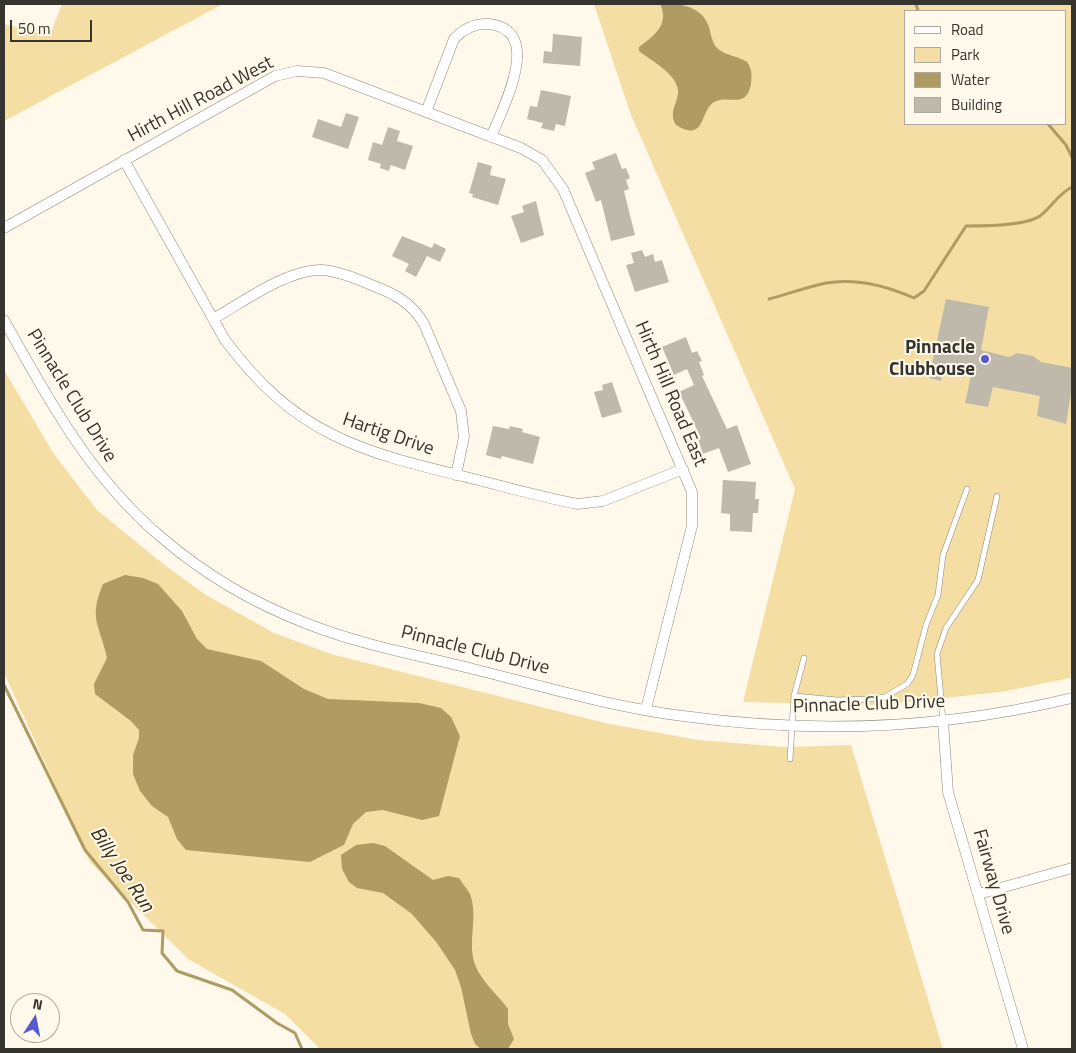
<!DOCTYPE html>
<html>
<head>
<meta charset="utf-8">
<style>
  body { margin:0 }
  #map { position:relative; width:1076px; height:1053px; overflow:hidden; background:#fff9eb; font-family:"Titillium Web",sans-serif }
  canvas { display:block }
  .frame { position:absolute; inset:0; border:5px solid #36342e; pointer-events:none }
  .legend { position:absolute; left:904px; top:10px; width:162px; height:115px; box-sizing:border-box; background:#fff9eb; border:1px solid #afaa9f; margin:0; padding:6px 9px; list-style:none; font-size:15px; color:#36342e }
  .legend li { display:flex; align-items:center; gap:10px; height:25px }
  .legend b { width:25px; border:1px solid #afaa9f }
  .north { position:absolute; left:10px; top:993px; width:50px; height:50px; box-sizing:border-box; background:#fff9eb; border:1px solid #afaa9f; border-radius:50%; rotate:11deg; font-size:14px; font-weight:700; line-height:20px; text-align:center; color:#36342e }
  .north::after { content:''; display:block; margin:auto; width:18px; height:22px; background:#5659d0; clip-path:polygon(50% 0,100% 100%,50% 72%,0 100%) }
  .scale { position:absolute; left:10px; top:20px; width:82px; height:22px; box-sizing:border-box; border:2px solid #36342e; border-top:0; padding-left:6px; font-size:15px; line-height:18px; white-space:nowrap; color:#36342e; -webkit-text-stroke:4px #fff9eb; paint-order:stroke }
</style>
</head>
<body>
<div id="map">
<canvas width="1076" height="1053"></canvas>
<div class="frame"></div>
<ul class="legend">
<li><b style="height:6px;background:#fff"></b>Road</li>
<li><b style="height:14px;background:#f4dea4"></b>Park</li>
<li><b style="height:14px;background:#b09b62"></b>Water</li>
<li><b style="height:14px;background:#beb9aa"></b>Building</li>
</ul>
<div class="north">N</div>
<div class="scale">50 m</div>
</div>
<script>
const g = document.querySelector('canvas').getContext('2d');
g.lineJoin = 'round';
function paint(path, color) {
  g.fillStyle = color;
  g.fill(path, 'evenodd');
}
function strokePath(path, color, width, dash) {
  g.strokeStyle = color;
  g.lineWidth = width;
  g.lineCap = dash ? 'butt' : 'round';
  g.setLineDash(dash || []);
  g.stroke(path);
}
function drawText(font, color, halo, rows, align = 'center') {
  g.font = font + ' "Titillium Web",sans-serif';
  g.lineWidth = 4;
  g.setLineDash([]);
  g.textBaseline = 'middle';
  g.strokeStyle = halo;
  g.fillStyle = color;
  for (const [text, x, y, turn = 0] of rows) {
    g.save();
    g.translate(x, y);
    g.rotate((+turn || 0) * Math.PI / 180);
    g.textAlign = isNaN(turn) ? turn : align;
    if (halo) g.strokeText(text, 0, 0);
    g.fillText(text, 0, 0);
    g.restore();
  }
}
paint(new Path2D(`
  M62,4h161l-219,117v-97l46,11z
  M594,4h478v663l-2,11 -69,14 -123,13 -135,-3 52,-213 -164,-374zM905,11h160v113h-160z
  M4,370l50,84 43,56 65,53 44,32 68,38 57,21 274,69 93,17 86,7 67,-2 92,304h-623l-35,-35 -97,-55 -98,-97 -86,-189z`), '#f4dea4');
paint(new Path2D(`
  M660,4c19,-1 42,2 49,23 2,8 3,16 9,22 9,7 20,7 29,13 5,7 5,13 4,22 -5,26 -22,10 -37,18 -15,10 -8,41 -38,23 -7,-12 0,-19 2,-31 2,-19 -27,-33 -39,-43v-4c15,-11 31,-23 21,-43z
  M125,575l18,3 15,6 24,27 15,28 10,10 54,12 43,28 24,10 91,4 22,5 10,9 9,19 -21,80 -17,4 -39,-10 -17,2 -13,12 -9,21 -34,17 -124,-12 -9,-11 -9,-22 -16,-11 -12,-15 -7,-17v-19l6,-17v-8l-8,-9 -36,-27 -1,-10 13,-26c-7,-33 -19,-39 -4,-74z
  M373,843l12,3 48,34 15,-4 11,2c3,5 8,11 11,16 9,24 -4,50 6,73 7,16 22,28 32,42v15l6,15 -6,10h-27l-6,-5 -4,-10 -10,-47 -6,-17 -18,-27 -25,-29 -29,-21 -26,-5 -8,-6 -7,-13 -1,-14 15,-10z`), '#b09b62');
strokePath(new Path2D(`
  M916,4l2,7
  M1048,124l18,21 6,12
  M769,299c19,-5 38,-12 57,-16 30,-5 61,3 88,15l10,-7 42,-65c19,0 59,0 74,-10 12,-9 18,-22 32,-29
  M4,685l81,165 43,52 15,28 20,1 -1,22 15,18 55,19 45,33 18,10 7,16`), '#b09b62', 3);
paint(new Path2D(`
  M553,34l29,3 -2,29 -37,-3 1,-12 8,1z
  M541,90l30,6 -6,30 -9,-2 -2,7 -13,-3 2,-5 -16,-4 3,-13 7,1z
  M346,113l13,4 -11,32 -36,-12 6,-18 23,8z
  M388,127l12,4 -3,10 16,5 -8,24 -14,-5 -2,6 -9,-3 1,-4 -13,-4 5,-18 9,3z
  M616,153l6,16 4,-1 4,10 -4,2 3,9 -5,2 11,44 -24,6 -10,-41 -5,2 -11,-29 10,-4 -3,-7z
  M478,162l14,4 -2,9 16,4 -8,26 -26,-8 1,-3 -4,-1z
  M536,201l8,34 -23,8 -10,-27 13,-4 -2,-6z
  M402,236l30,12 2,-5 12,6 -6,13 -13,-6 -11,21 -11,-6 4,-7 -17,-8z
  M642,250l3,7 8,-3 2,8 7,-2 7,22 -34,10 -9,-27 8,-2 -3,-10z
  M946,299l43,8 -8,43 28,7 8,-4 16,3 8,6 31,6v19l-6,37 -29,-8 3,-20 -47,-9 -5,20 -23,-4 7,-32 -27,-6 -4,16 -12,-3z
  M686,337l6,16 5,-2 5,10 -3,1 5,13 -2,1 25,53 10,-4 14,39 -23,8 -9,-24 -16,6 -5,-15 3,-1 -22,-46 15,-7 -7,-16 -13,6 -12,-28z
  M612,382l10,30 -20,6 -8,-26 9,-2 -1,-5z
  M493,426l16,3 1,-3 13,3 -1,3 18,5 -7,27 -31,-8 -1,3 -15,-4z
  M723,480l33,2 -1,17h4l-1,14h-5l-1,19 -22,-1v-17l-9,-1z`), '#beb9aa');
const service = new Path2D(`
  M794,696l43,4 33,-1 15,-2 22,-13 6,-9 13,-50 12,-30 5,-40 24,-66
  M943,721l-6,-67 9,-26 32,-48 19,-84
  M790,759l4,-63 10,-38`);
const minor = new Path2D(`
  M426,112l28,-73c10,-11 21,-16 35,-15 56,6 13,85 2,113
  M124,160l101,180c70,94 133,111 241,137 37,9 74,20 112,27l25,-3 80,-32
  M4,228l271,-152 22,-5 27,2 197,75 21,12 21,29 129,303v34l-46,183
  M213,319c30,-17 76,-51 110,-49 18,2 34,9 51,16 21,8 38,17 50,38l37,87 3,26 -8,38
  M4,320c44,79 86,157 157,217 43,37 94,67 147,87 53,21 110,31 165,45 69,17 139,38 210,47 130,18 261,13 389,-18
  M943,722l5,70 75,257
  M979,894l93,-26`);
strokePath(service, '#8d887a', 6);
strokePath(minor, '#8d887a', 11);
strokePath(service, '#fff', 5);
strokePath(minor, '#fff', 10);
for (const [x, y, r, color] of [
  [985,359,5,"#5659d0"]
]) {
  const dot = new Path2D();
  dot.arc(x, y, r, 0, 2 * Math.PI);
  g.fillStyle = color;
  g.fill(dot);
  strokePath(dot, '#fff9eb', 2);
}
drawText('19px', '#36342e', '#fff9eb', [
  ["Hirth Hill Road West",201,100,-28],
  ["Hirth Hill Road East",670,394,67],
  ["Pinnacle Club Drive",71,396,58],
  ["Hartig Drive",388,435,19],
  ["Pinnacle Club Drive",475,651,14],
  ["Pinnacle Club Drive",869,705,-2],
  ["Fairway Drive",993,882,74]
]);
drawText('bold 19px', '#36342e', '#fff9eb', [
  ["Pinnacle",975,348],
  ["Clubhouse",975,370]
], 'right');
drawText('italic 20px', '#372d12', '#fff9eb', [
  ["Billy Joe Run",121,870,56]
]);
</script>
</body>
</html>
